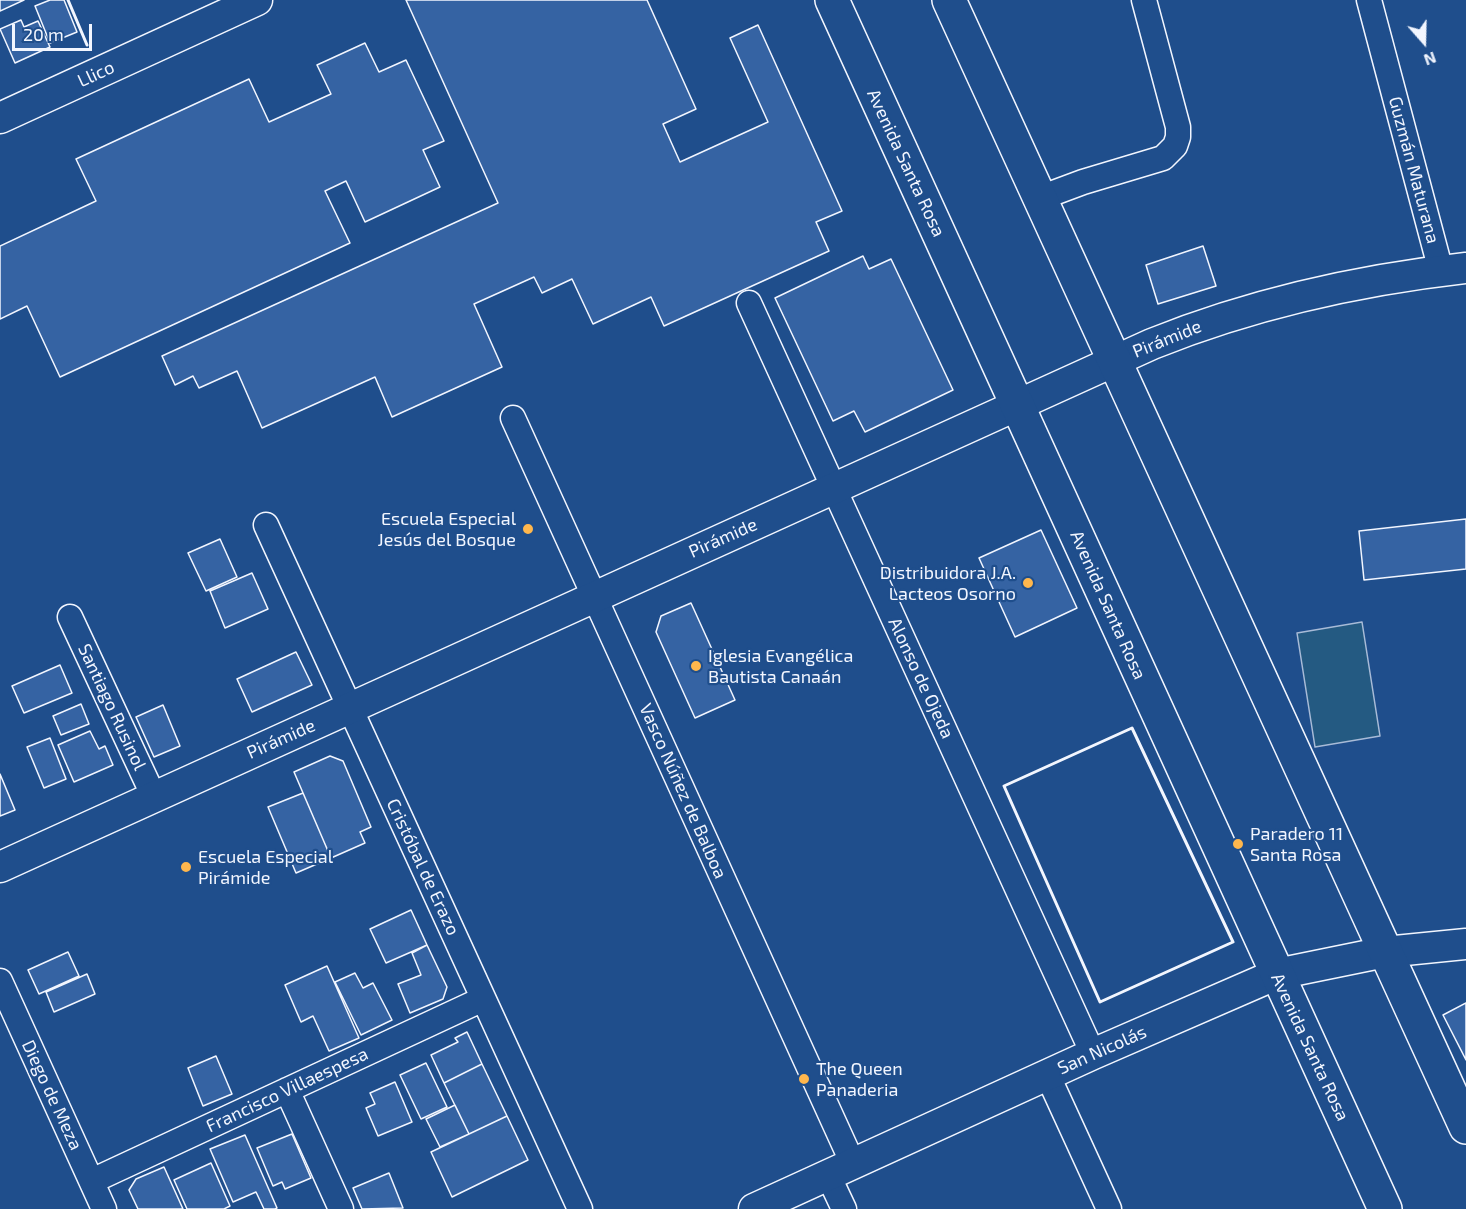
<!DOCTYPE html>
<html>
<head>
<meta charset="utf-8">
<style>
  body { margin:0 }
  #map { position:relative; width:1466px; height:1209px; overflow:hidden; background:#1f4e8c; font-family:"Exo 2",sans-serif }
  canvas { display:block }
  .north { position:absolute; left:1394px; top:12px; width:60px; height:60px; -webkit-text-stroke:4px #1f4e8c; paint-order:stroke; rotate:160deg; font-size:16px; font-weight:700; line-height:24px; text-align:center; color:#f2f6ff }
  .north::after { content:''; display:block; margin:auto; width:21px; height:27px; background:#f2f6ff; clip-path:polygon(50% 0,100% 100%,50% 72%,0 100%) }
  .scale { position:absolute; left:12px; top:24px; width:80px; height:27px; box-sizing:border-box; border:3px solid #f2f6ff; border-top:0; padding-left:8px; font-size:18px; line-height:21px; white-space:nowrap; color:#f2f6ff; -webkit-text-stroke:4px #1f4e8c; paint-order:stroke }
</style>
</head>
<body>
<div id="map">
<canvas width="1466" height="1209"></canvas>
<div class="north">N</div>
<div class="scale">20 m</div>
</div>
<script>
const g = document.querySelector('canvas').getContext('2d');
g.lineJoin = 'round';
function paint(path, color) {
  g.fillStyle = color;
  g.fill(path, 'evenodd');
}
function strokePath(path, color, width, dash) {
  g.strokeStyle = color;
  g.lineWidth = width;
  g.lineCap = dash ? 'butt' : 'round';
  g.setLineDash(dash || []);
  g.stroke(path);
}
function drawText(font, color, halo, rows, align = 'center') {
  g.font = font + ' "Exo 2",sans-serif';
  g.lineWidth = 4.5;
  g.setLineDash([]);
  g.textBaseline = 'middle';
  g.strokeStyle = halo;
  g.fillStyle = color;
  for (const [text, x, y, turn = 0] of rows) {
    g.save();
    g.translate(x, y);
    g.rotate((+turn || 0) * Math.PI / 180);
    g.textAlign = isNaN(turn) ? turn : align;
    if (halo) g.strokeText(text, 0, 0);
    g.fillText(text, 0, 0);
    g.restore();
  }
}
const green = new Path2D(`
  M1362,622l18,114 -65,11 -18,-114z`);
paint(green, '#245a82');
strokePath(green, '#a8bbd7', 1.5);
const building = new Path2D(`
  M0,0h24l-24,11z
  M50,0h14l13,32 -27,11 -15,-37z
  M406,0h241l49,109 -33,15 17,38 88,-40 -38,-84 28,-13 84,186 -26,11 13,29 -165,75 -13,-29 -58,27 -21,-45 -30,14 -8,-16 -60,27 28,63 -110,50 -17,-40 -113,51 -25,-57 -38,17 -6,-12 -18,9 -13,-29 336,-153z
  M21,20l3,7 14,-6 12,26 -35,16 -15,-34z
  M365,43l14,29 27,-12 38,81 -21,9 17,37 -75,35 -19,-41 -21,10 25,52 -290,134 -33,-71 -27,13v-73l96,-45 -20,-42 173,-80 20,43 62,-28 -14,-29z
  M1203,246l13,40 -58,18 -12,-39z
  M863,256l6,13 22,-10 62,131 -88,42 -11,-21 -21,10 -58,-123z
  M1466,519v50l-102,11 -5,-49z
  M1041,530l36,78 -62,29 -36,-79z
  M220,539l17,38 -31,14 -18,-38z
  M252,573l16,36 -43,19 -15,-37z
  M691,603l44,97 -40,18 -39,-86 5,-16z
  M296,652l16,33 -60,27 -15,-33z
  M60,665l12,28 -48,20 -12,-27z
  M81,704l8,20 -28,11 -8,-19z
  M163,705l17,41 -26,11 -18,-40z
  M90,731l9,18 6,-3 8,19 -39,17 -16,-37z
  M50,738l16,41 -22,9 -17,-41z
  M330,756l13,5 28,66 -11,5 5,11 -34,15 -37,-86z
  M0,774l15,36 -15,6z
  M303,793l28,65 -35,15 -28,-66z
  M411,910l16,35 -41,18 -16,-34z
  M427,945l20,42 -4,12 -33,14 -12,-29 23,-9 -9,-22z
  M68,952l11,24 -40,18 -11,-24z
  M327,966l32,72 -30,13 -16,-35 -12,6 -16,-37z
  M355,973l8,15 10,-5 19,37 -31,15 -26,-53z
  M87,974l8,20 -41,18 -8,-20z
  M1466,1003v57l-23,-45z
  M467,1032l15,32 -38,19 -13,-28 27,-13 -3,-4z
  M216,1056l16,38 -29,12 -15,-38z
  M426,1063l21,44 -26,12 -21,-44z
  M482,1064l25,52 -38,18 -25,-51z
  M395,1082l17,40 -34,14 -12,-28 9,-4 -5,-11z
  M455,1105l14,29 -29,13 -14,-28z
  M507,1116l21,44 -76,37 -21,-45z
  M292,1134l19,44 -26,11 -3,-7 -9,4 -16,-38z
  M245,1135l32,73 -2,1h-11l-8,-17 -23,10 -23,-53z
  M211,1163l19,43 -6,3h-37l-13,-29z
  M164,1167l19,42h-45l-9,-19 7,-11z
  M389,1173l14,35 -41,1 -9,-21z`);
paint(building, '#3563a3');
strokePath(building, '#f2f6ff', 1.5);
const minor = new Path2D(`
  M1369,0l72,271
  M1040,198l43,-16 80,-24 12,-12 3,-9v-10l-34,-127
  M749,303l344,751
  M513,418l340,746
  M266,525l314,684
  M70,617l84,180
  M0,981l104,228
  M1047,1074l62,135
  M287,1090l54,119
  M828,1175l16,34
  M92,1181l391,-182`);
const tertiary = new Path2D(`
  M0,118l257,-118
  M0,867l1152,-523c100,-40 207,-64 314,-76
  M754,1209l339,-155 184,-80 108,-22 81,-8`);
const primary = new Path2D(`
  M832,0l553,1209
  M949,0l517,1127`);
strokePath(minor, '#f2f6ff', 27);
strokePath(tertiary, '#f2f6ff', 33);
strokePath(primary, '#f2f6ff', 36);
strokePath(minor, '#1f4e8c', 24);
strokePath(tertiary, '#1f4e8c', 30);
strokePath(primary, '#1f4e8c', 33);
strokePath(new Path2D(`
  M68,0l19,45
  M1132,728l101,214 -133,60 -96,-216z`), '#f2f6ff', 3);
for (const [x, y, r, color] of [
  [528,529,6,"#ffb74d"],
  [1028,583,6,"#ffb74d"],
  [696,666,6,"#ffb74d"],
  [1238,844,6,"#ffb74d"],
  [186,867,6,"#ffb74d"],
  [804,1079,6,"#ffb74d"]
]) {
  const dot = new Path2D();
  dot.arc(x, y, r, 0, 2 * Math.PI);
  g.fillStyle = color;
  g.fill(dot);
  strokePath(dot, '#1f4e8c', 2);
}
drawText('18px', '#f2f6ff', '#1f4e8c', [
  ["Llico",96,74,-25],
  ["Avenida Santa Rosa",906,163,65],
  ["Guzmán Maturana",1414,170,75],
  ["Pirámide",1167,339,-22],
  ["Pirámide",723,538,-24],
  ["Avenida Santa Rosa",1108,605,66],
  ["Alonso de Ojeda",921,678,65],
  ["Santiago Rusinol",112,707,65],
  ["Pirámide",281,739,-24],
  ["Vasco Núñez de Balboa",683,791,66],
  ["Cristóbal de Erazo",423,867,65],
  ["Avenida Santa Rosa",1310,1047,65],
  ["San Nicolás",1102,1050,-24],
  ["Francisco Villaespesa",287,1090,-25],
  ["Diego de Meza",52,1095,65]
]);
drawText('18px', '#f2f6ff', '#1f4e8c', [
  ["Escuela Especial",516,519,"right"],
  ["Jesús del Bosque",516,540,"right"],
  ["Distribuidora J.A.",1016,573,"right"],
  ["Lacteos Osorno",1016,594,"right"],
  ["Iglesia Evangélica",708,656],
  ["Bautista Canaán",708,677],
  ["Paradero 11",1250,834],
  ["Santa Rosa",1250,855],
  ["Escuela Especial",198,857],
  ["Pirámide",198,878],
  ["The Queen",816,1069],
  ["Panaderia",816,1090]
], 'left');
</script>
</body>
</html>
